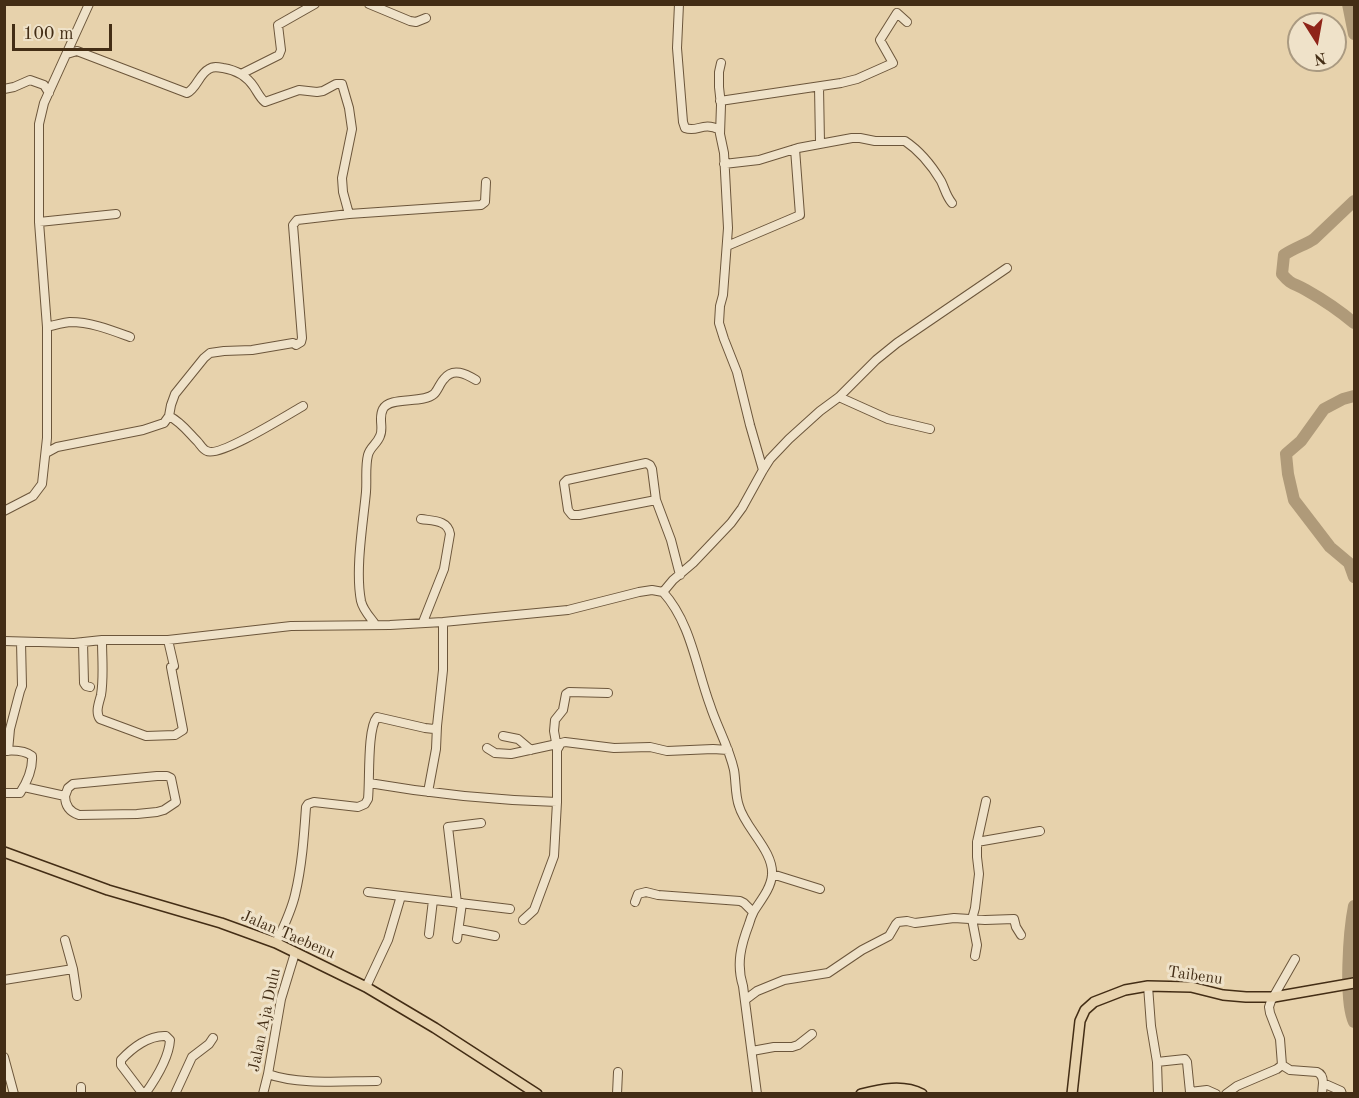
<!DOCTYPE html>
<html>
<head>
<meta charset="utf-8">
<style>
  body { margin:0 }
  #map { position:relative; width:1359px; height:1098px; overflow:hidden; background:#e7d2ac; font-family:"Old Standard TT",serif }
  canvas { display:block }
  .frame { position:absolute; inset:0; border:6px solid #432d15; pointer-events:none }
  .north { position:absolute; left:1287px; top:12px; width:60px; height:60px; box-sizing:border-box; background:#efe2c9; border:2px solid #aa9a81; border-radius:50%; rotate:169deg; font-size:16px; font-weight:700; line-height:24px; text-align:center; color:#432d15 }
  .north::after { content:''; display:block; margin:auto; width:21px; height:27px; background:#8f2418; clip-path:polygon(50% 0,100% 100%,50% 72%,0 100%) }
  .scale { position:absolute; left:12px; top:24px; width:100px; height:27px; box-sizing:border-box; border:3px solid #432d15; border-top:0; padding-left:8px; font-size:18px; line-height:21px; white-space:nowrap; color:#432d15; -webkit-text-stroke:4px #efe2c9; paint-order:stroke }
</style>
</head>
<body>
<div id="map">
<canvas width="1359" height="1098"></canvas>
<div class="frame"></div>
<div class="north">N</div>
<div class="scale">100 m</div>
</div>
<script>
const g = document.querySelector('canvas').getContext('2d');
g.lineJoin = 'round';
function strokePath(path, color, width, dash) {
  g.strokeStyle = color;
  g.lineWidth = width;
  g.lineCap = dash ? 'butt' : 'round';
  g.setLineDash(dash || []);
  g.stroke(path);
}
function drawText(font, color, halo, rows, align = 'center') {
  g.font = font + ' "Old Standard TT",serif';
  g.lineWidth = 6;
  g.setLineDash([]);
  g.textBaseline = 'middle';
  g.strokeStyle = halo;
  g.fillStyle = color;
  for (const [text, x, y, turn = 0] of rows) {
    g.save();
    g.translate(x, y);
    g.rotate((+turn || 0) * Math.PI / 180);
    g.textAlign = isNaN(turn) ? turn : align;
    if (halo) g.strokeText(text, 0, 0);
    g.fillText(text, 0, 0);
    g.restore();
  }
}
strokePath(new Path2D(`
  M1348,4l6,30
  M1354,201l-40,38c-9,6 -20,9 -30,16l-2,19c9,11 12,9 24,16 16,9 34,21 48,33
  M1354,396l-11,3 -19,10 -23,32 -15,13 2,20 6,26 36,47 19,16 5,14
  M1354,906c-5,25 -10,94 0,116`), '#af9a79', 12);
const minor = new Path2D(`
  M369,4l41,17 6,1 10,-4
  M679,4l-2,44 6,74 2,6c13,5 17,-7 35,2
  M721,63l-2,9v15l2,18 -1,29 4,19 4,75 -5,67 -3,11 -1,17 5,16 13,33 13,53 13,45
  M241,74l38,-19 2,-5 -3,-25 37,-21
  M819,87l1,56
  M4,89l10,-2 16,-7 14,5 5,8
  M720,101l121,-18 16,-4 36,-16 -13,-23 17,-27 10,9
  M724,164l35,-4 39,-12 54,-10h8l15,3h30c15,10 27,25 36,40 4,8 5,15 11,22
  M349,214l132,-9 4,-3 1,-20
  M39,222l77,-8
  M727,246l73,-31 -5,-66
  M47,327c7,-2 15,-4 23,-5 21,0 41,8 60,15
  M839,397l49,22 42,10
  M169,416c12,6 19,16 28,25 3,3 6,9 10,10 12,7 82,-37 96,-45
  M46,453l11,-6 86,-17 21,-7 5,-7 2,-11 4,-11 29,-36 6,-5 14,-2 28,-1 41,-7 3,2 5,-3 1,-4 -9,-113 4,-5 52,-6 -6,-22 -1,-14 10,-49 -3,-21 -7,-24h-6l-13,7 -6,1 -18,-2 -34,12c-5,-4 -7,-9 -11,-15 -8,-12 -18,-17 -31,-19 -5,-1 -10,-2 -14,1 -10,5 -12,19 -22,24l-110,-42 -10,3
  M656,500l-77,15h-7l-4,-5 -4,-27 3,-3 79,-17 4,2 2,4 4,31 15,40 9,35
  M4,511l29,-15 9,-12 5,-46v-111l-8,-105v-98l5,-21 45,-99
  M421,519c12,2 27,1 29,15l-6,35 -21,53
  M663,592l10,-12 20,-17 38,-40 11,-15 21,-38 7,-11 19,-20 31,-28 19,-14 37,-37 21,-17 110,-75
  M375,624c-5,-7 -12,-14 -14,-23 -6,-31 2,-77 5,-109 1,-12 -1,-25 2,-37 2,-8 9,-11 12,-19 4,-8 -2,-18 3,-27 6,-13 40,-5 51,-15 4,-4 6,-11 10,-15 9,-12 22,-5 32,1
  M102,640c0,19 2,37 -1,55 -2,8 -6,17 -1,24l46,17 29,-1 8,-5 -12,-63 3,-1 -6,-26
  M4,641l70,2 28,-3h66l123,-14 99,-1 53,-3 125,-12 71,-18 13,-2 11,2c28,31 33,75 47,113 7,22 19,42 24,65 2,11 1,25 5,36 6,22 35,45 33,69 -1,13 -11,25 -18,36 -2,4 -4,9 -5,13 -8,21 -13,40 -6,62l14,108
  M83,642l1,41 2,3 4,1
  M503,736l15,3 13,11
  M487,748l8,5 16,1 46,-10
  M557,748l-3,-17 1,-11 8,-10 3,-16 3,-2 39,1
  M4,751c10,-1 20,-1 28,5 1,14 -5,26 -12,37h-16
  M8,751l2,-22 10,-38 2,-5 -1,-44
  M369,783c63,11 125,17 188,19
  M24,787l41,9c0,10 5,16 14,19l58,-1 20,-2 7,-2 12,-8 -5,-24 -4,-2h-10l-84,8 -5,4 -3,8
  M428,792l8,-43 1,-23
  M977,842l63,-11
  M772,874l48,15
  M368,892l142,17
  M635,902l3,-8 8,-2 12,3 82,6 4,2 9,9
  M457,903l-9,-76 33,-4
  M523,920l11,-10 20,-54 3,-54v-52l4,-7 4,-1 49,6 36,-1 17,4 46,-2 15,1
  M459,929l36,7
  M429,934l4,-34
  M457,939l5,-36
  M65,940l8,29 4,27
  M276,943c7,-15 15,-31 19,-48 7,-29 9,-59 11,-88l2,-3 6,-2 44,5 7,-3 3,-5c2,-19 -1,-70 9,-82l48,11 9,1 3,-3 6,-56v-48
  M975,956l2,-11 -5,-26 3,-11 4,-34 -2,-17v-15l9,-41
  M4,980l69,-11
  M1148,986l3,40 6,36 1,32
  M366,987l22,-47 13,-44
  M745,1000l12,-9 27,-11 44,-7 34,-23 27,-14 7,-12 2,-2 9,-1 8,2 39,-5 31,2 29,-1 2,8 5,8
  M752,1051l22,-4h18l6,-2 14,-11
  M4,1057l10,37
  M1157,1062l28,-3 2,3 3,30 17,-2 9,4
  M1282,1065l8,5 27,2c5,2 6,6 6,11l18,8 1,3
  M268,1074c30,11 76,7 109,7
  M81,1087v7
  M143,1094l-22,-29v-5c11,-12 28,-25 45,-24l4,4c-1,17 -15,40 -25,54
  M175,1094l17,-37 17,-13 4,-6
  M263,1094l5,-20 13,-75 14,-46
  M617,1094l1,-22
  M1226,1094l11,-8 40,-17 5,-4 -2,-26 -10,-26 -1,-6 2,-6 24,-42
  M1322,1094l1,-11`);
const major = new Path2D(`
  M4,852l104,38 113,33 55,20 90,44 69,41 102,66
  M861,1094c20,-5 42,-10 61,0
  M1072,1094l8,-73 5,-11 9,-8 31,-12 23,-4 43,1 32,8 23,2h28l80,-14`);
strokePath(minor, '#6c563b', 10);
strokePath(major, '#432d15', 12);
strokePath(minor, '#efe2c9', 8);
strokePath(major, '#e7d2ac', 9);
drawText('16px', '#432d15', '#efe2c9', [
  ["Jalan Taebenu",288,935,23],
  ["Taibenu",1195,976,8],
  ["Jalan Aja Dulu",265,1020,-78]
]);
</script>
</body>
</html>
